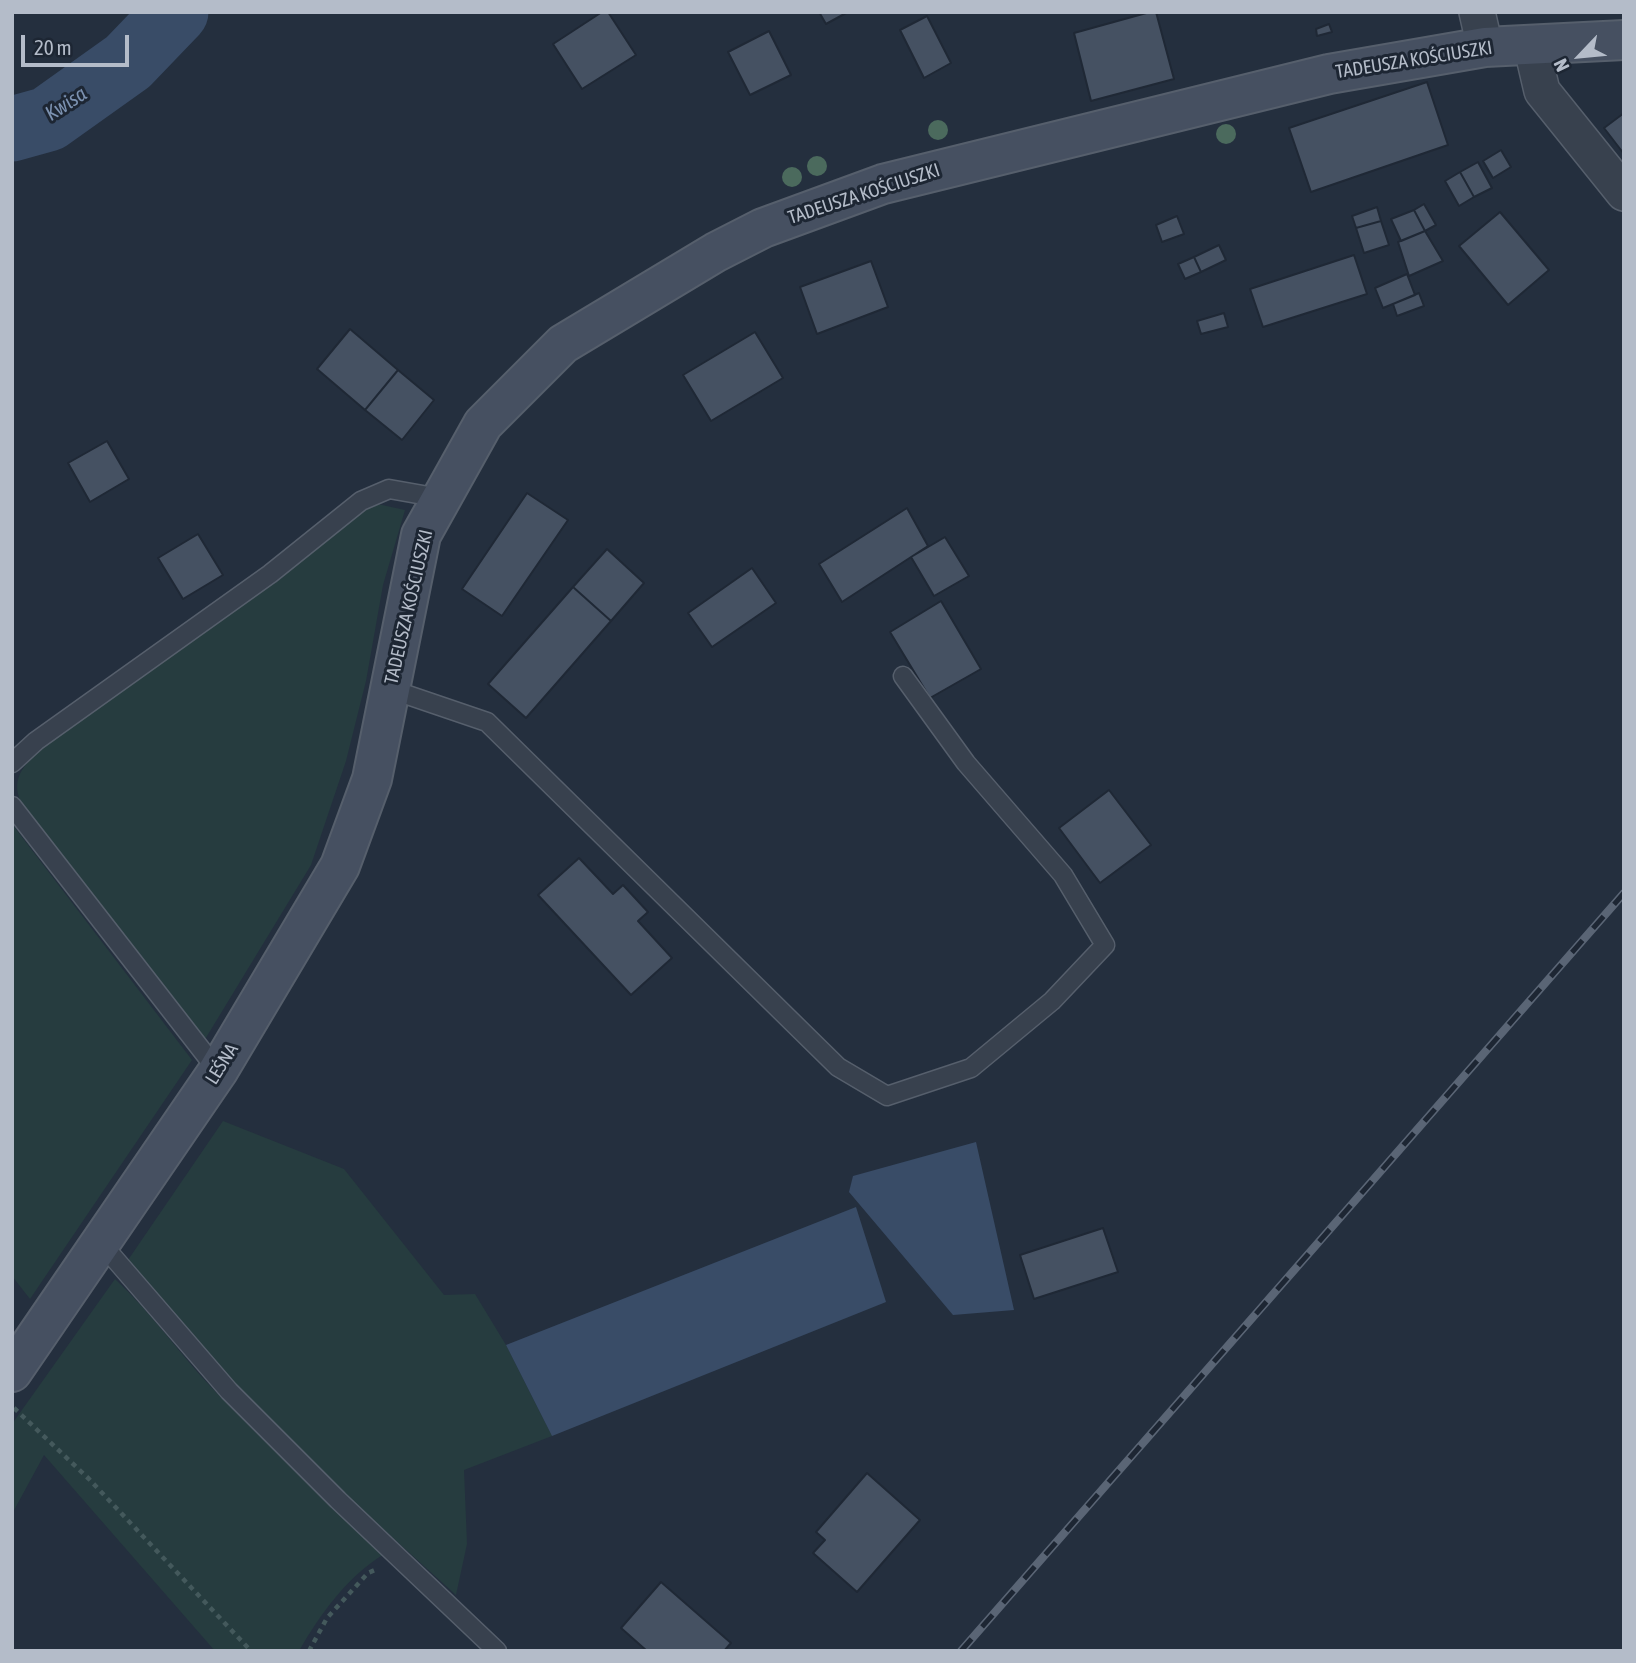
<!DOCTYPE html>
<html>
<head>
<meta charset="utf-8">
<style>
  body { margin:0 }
  #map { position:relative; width:1636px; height:1663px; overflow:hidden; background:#242f3e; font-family:"Asap Condensed",sans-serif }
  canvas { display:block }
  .frame { position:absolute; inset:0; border:14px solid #b4bcc9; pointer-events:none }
  .north { position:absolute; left:1545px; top:21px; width:70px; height:70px; -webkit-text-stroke:5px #1d2633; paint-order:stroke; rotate:244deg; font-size:19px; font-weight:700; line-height:28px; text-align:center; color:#b4bcc9 }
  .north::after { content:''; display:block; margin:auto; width:24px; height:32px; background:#b4bcc9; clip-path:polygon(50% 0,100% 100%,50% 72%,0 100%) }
  .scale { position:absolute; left:21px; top:35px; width:108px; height:32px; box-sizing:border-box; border:4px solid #b4bcc9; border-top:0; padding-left:9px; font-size:21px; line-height:24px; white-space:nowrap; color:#b4bcc9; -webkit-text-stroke:5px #1d2633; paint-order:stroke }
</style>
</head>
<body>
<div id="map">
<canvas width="1636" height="1663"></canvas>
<div class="frame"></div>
<div class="north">N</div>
<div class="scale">20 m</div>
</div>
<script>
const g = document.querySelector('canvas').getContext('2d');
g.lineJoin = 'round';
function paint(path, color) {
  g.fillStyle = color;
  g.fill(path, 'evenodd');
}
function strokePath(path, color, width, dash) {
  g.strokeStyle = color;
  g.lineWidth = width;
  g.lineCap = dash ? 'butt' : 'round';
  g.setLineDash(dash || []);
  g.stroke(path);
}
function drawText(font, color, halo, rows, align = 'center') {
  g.font = font + ' "Asap Condensed",sans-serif';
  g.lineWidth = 6;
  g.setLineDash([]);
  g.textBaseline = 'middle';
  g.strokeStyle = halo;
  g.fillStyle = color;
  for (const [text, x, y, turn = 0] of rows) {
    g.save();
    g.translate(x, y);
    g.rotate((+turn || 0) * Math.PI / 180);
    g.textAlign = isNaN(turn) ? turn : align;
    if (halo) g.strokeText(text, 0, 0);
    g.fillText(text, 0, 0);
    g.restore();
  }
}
paint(new Path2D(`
  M373,503l32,7 -22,75 -17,96 -20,80 -35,104 -107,176 -178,-229c-17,-28 -8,-42 15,-63l243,-173 -3,-3z
  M12,824l180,236 -162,239 -18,-23z
  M223,1121l121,48 100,126 31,-1 31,51 46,91 -88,34 3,74 -11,51 -116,-105 -107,-106 -105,-124z
  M115,1279c36,33 63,73 96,108 56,58 114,113 173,167 -37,23 -63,59 -85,97h-84l-171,-196 -32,59v-90z`), '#263c3f');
paint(new Path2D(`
  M976,1142l38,168 -61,5 -104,-123 4,-16z
  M856,1207l30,95 -334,134 -46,-91z`), '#394c67');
strokePath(new Path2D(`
  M12,129l36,-10 80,-57 48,-50`), '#394c67', 65);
const building = new Path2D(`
  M602,12h6l28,43 -54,34 -29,-45z
  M819,12h29l-22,12z
  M1150,12h6l18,67 -83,22 -17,-68z
  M927,16l24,47 -27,15 -24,-48z
  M1329,24l3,8 -15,4 -1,-7z
  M769,31l22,44 -41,20 -22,-43z
  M1427,82l21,63 -137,47 -22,-64z
  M1624,113v41l-20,-26z
  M1501,150l10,17 -18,11 -10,-17z
  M1478,162l14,26 -18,9 -14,-25z
  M1460,172l14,25 -15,9 -14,-25z
  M1424,204l12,21 -11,6 -11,-21z
  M1377,207l4,14 -25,7 -4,-12z
  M1414,210l11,21 -24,10 -10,-22z
  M1500,212l49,58 -41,35 -49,-59z
  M1177,216l7,18 -22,8 -6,-17z
  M1381,221l8,24 -25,8 -8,-25z
  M1425,231l18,30 -34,15 -11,-34z
  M1219,245l7,15 -25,12 -7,-15z
  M1354,255l13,39 -104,33 -13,-38z
  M1194,257l7,15 -16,7 -7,-15z
  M871,261l17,46 -71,27 -17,-47z
  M1407,274l8,21 -32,13 -8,-20z
  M1419,293l5,13 -27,10 -4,-12z
  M1224,313l4,14 -27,7 -4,-13z
  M350,329l48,41 -33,40 -48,-41z
  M755,332l28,46 -72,43 -28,-46z
  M398,370l36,30 -32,40 -37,-30z
  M107,441l22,38 -39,23 -22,-39z
  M527,493l41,27 -66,96 -40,-27z
  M907,508l21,38 -86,56 -23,-38z
  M198,534l25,41 -40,24 -25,-41z
  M945,537l24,39 -35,20 -23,-39z
  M607,549l37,34 -33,38 -38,-34z
  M752,568l24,35 -64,44 -24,-34z
  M573,587l38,34 -85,97 -38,-34z
  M941,601l40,68 -51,29 -40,-66z
  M1109,790l42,55 -51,38 -41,-55z
  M579,858l34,36 10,-9 25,27 -10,9 34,37 -41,37 -93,-100z
  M1103,1228l15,44 -84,27 -14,-44z
  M867,1473l53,47 -63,72 -44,-39 12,-13 -9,-8z
  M661,1582l70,61 -7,8h-77l-26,-23z`);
paint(building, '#455162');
strokePath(building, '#1f2835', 2);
const lane = new Path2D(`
  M390,689l97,33 351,345 49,29 84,-28 81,-67 53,-56 -42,-70 -97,-112 -63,-87
  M12,763l24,-22 234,-167 91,-73 28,-12 51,9
  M12,806l206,265
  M101,1243l128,148 109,109 159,151`);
const street = new Path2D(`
  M1477,12l8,35
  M1531,44l11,47 82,102`);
const secondary = new Path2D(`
  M12,1372l206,-301 122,-205 32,-87 49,-244 62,-111 80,-80 153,-92 47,-24 120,-44 446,-110 156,-27 139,-7`);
strokePath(lane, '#565f6c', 21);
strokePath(street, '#565f6c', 38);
strokePath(secondary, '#565f6c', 42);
strokePath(new Path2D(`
  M14,1408l75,71 162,172
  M309,1651l18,-33 41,-45 7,-3`), '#44595c', 4.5, [5, 5]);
strokePath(lane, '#38414e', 18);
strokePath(street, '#38414e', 35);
strokePath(secondary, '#465061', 38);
const rail = new Path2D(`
  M961,1651l663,-758`);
strokePath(rail, '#5a6575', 8);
strokePath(rail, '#1d2633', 5, [16]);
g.fillStyle = '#4b6a5d';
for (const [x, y] of [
  [938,130],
  [1226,134],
  [817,166],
  [792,177]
]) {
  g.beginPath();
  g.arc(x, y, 10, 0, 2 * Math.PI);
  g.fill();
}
drawText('19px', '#b4bcc9', '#1d2633', [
  ["TADEUSZA KOŚCIUSZKI",1414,60,-9],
  ["TADEUSZA KOŚCIUSZKI",864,194,-18],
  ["TADEUSZA KOŚCIUSZKI",409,607,-77],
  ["LEŚNA",222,1064,-58]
]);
drawText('italic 21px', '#7c92b1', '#1d2633', [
  ["Kwisa",66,104,-33]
]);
</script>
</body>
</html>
